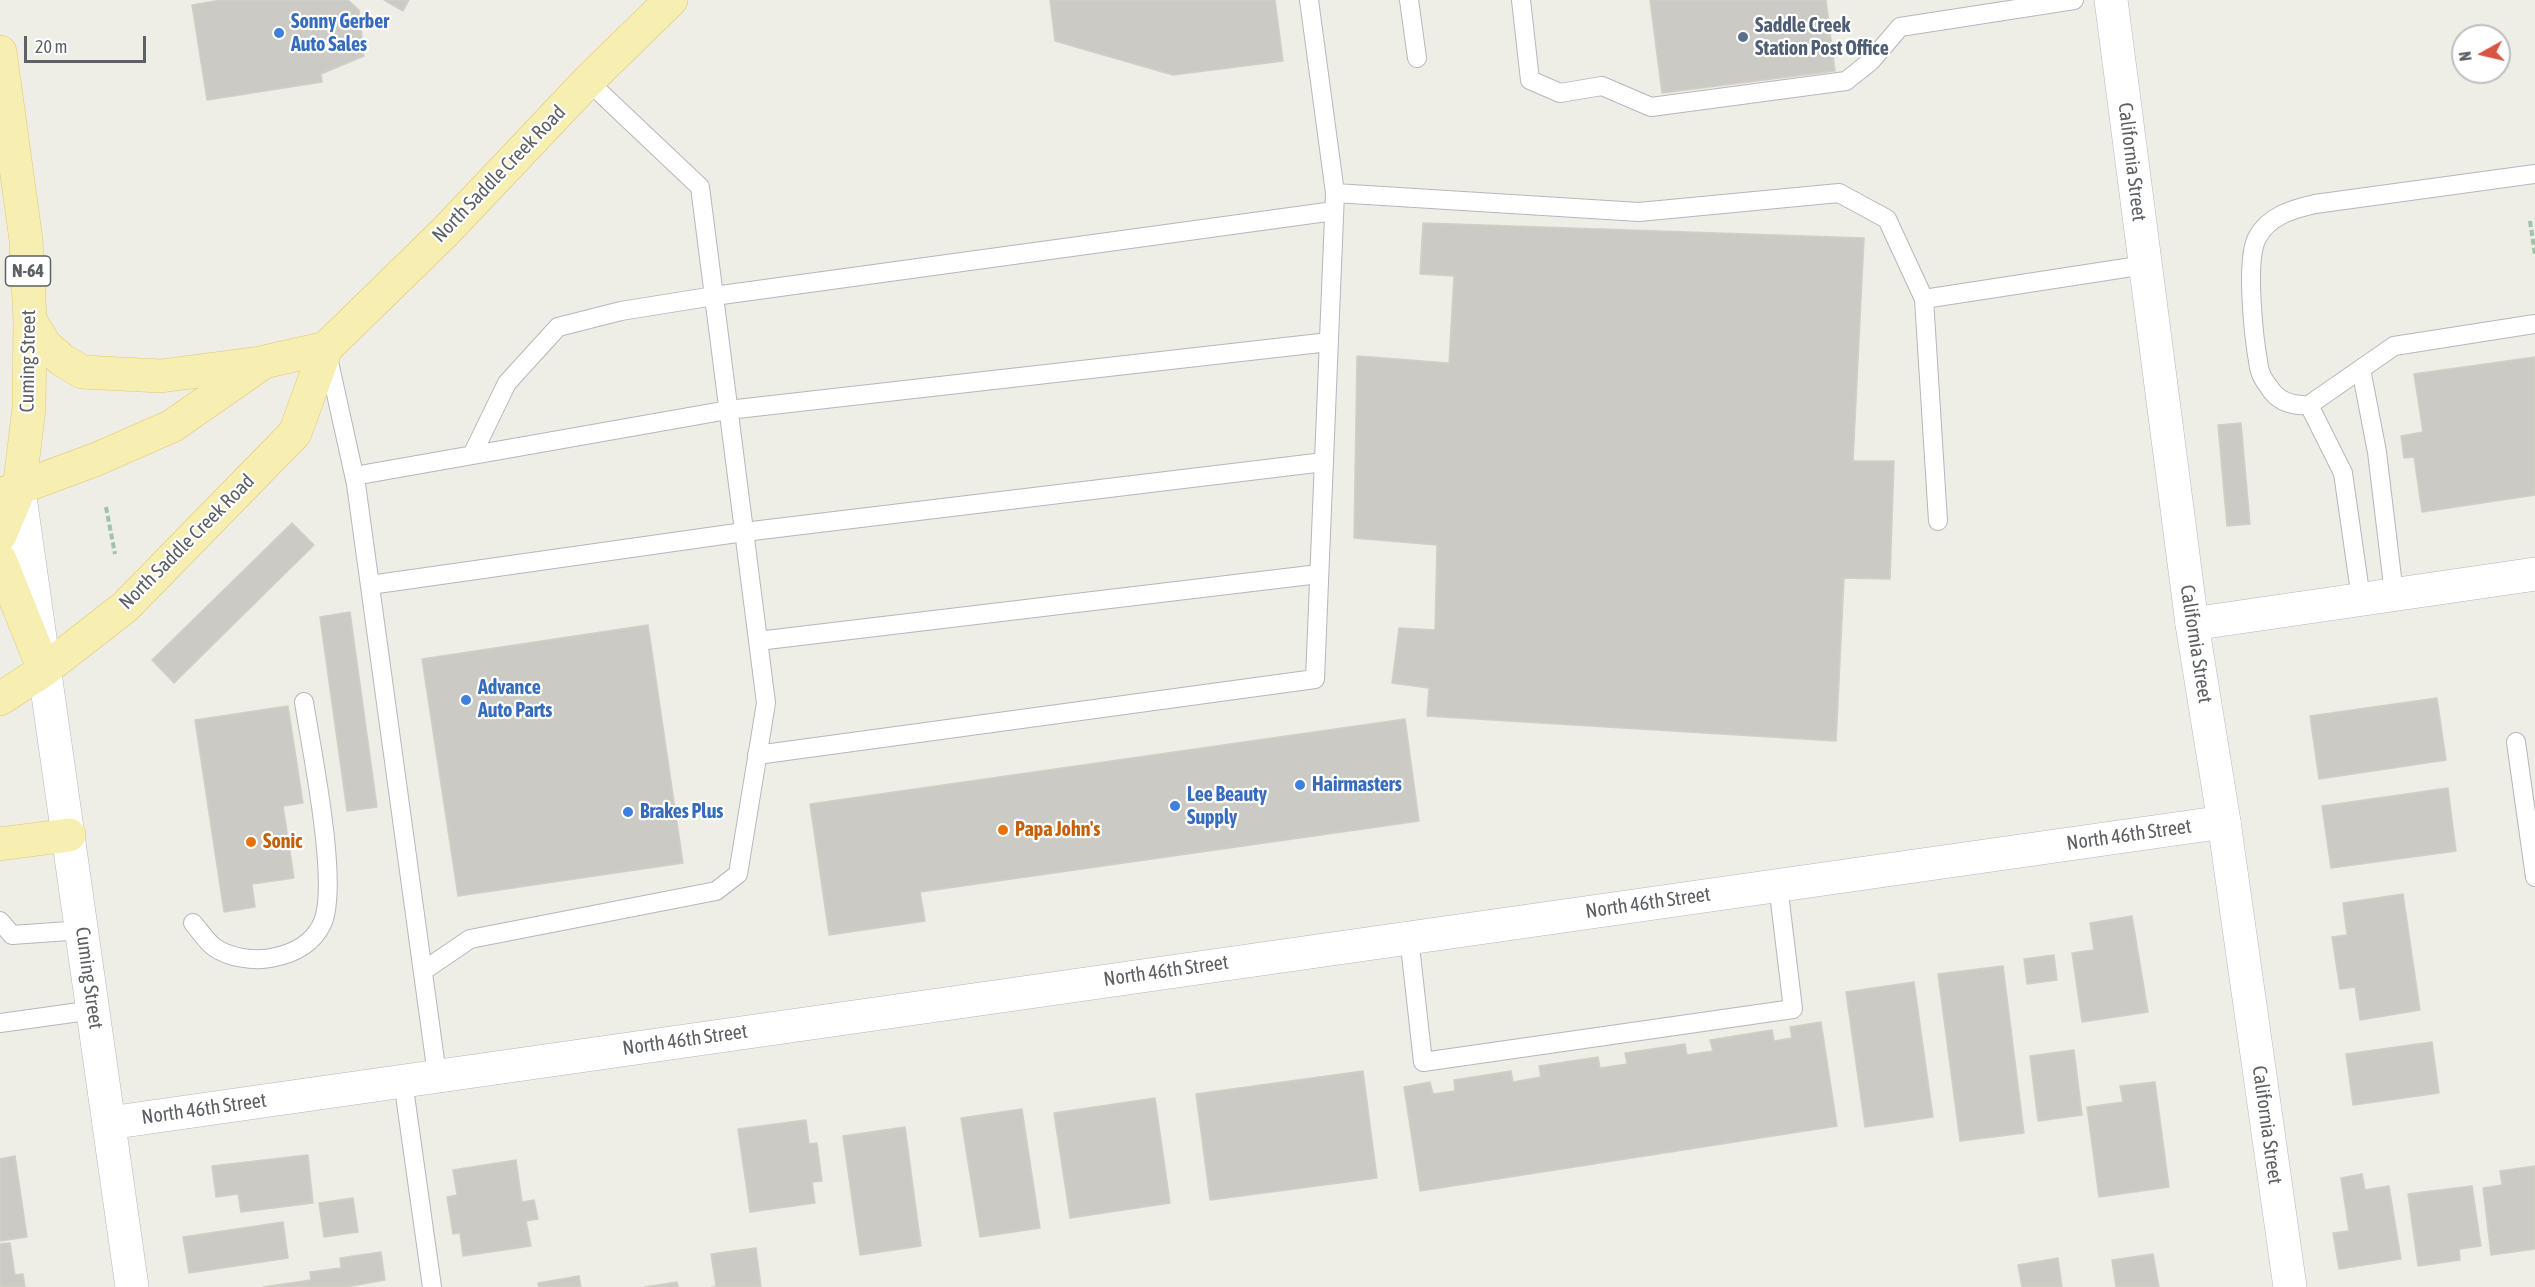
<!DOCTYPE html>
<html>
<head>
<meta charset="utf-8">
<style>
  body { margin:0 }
  #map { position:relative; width:2535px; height:1287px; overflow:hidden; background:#eeede6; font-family:"Asap Condensed",sans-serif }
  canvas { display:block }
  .north { position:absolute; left:2451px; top:24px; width:60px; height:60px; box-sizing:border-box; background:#fff; border:2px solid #bebfc1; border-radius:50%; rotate:262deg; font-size:16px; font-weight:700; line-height:24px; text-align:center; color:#5d6064 }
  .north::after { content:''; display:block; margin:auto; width:21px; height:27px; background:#d75542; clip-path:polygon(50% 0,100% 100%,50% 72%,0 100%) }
  .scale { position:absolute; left:24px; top:36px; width:122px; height:27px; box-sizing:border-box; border:3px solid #5d6064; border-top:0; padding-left:8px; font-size:18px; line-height:21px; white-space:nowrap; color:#5d6064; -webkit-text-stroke:4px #fff; paint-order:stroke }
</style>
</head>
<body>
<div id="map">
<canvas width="2535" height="1287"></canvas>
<div class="north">N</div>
<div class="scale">20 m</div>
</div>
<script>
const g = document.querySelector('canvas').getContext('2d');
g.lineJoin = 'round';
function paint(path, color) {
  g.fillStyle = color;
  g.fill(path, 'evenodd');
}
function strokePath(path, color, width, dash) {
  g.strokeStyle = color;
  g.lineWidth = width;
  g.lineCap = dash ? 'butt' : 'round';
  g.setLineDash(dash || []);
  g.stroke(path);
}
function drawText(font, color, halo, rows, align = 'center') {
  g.font = font + ' "Asap Condensed",sans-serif';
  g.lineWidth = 4.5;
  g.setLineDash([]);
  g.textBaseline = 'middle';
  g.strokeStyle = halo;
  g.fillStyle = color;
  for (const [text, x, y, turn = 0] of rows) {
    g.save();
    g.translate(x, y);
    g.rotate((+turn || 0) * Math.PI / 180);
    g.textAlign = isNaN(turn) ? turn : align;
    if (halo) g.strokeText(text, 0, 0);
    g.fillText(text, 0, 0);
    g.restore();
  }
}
const building = new Path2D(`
  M221,0h127l11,10 5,46 -43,18 1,8 -115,18 -15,-95z
  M384,0h25l-6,11z
  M1050,0h225l8,61 -110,14 -118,-34z
  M1650,0h176l9,71 -173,22z
  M1423,223l441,15 -11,223h41l-4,118 -46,-1 -8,163 -409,-25 2,-28 -37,-5 7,-55 36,2 2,-85 -83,-7 3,-182 92,7 5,-87 -34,-2z
  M2535,357v138l-113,17 -8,-55 -10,1 -3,-22 22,-4 -9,-58z
  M2241,423l9,101 -23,2 -9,-101z
  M292,523l22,22 -140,138 -22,-23z
  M350,612l27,195 -30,4 -27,-194z
  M648,625l35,238 -225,33 -36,-237z
  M2437,698l9,62 -127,19 -9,-63z
  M288,706l15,97 -20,3 11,72 -42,6 3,23 -31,5 -29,-192z
  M1405,719l14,102 -499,71 5,29 -96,14 -19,-131z
  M2448,788l8,63 -125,17 -9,-62z
  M2403,894l17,116 -60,10 -5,-33 -15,2 -8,-52 15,-2 -4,-32z
  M2132,916l16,96 -66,10 -10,-69 22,-3 -4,-27z
  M2054,955l3,25 -30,4 -3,-25z
  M2003,966l21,167 -64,8 -22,-167z
  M1914,982l19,135 -68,10 -19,-135z
  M1821,1022l16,104 -417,65 -16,-104 26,-5 3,12 22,-3 -1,-11 57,-9 2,11 28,-5 -2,-11 59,-9 2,11 27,-4 -2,-11 60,-9 2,11 26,-4 -3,-11 62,-10 2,11 18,-3 -2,-11z
  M2432,1042l7,51 -86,12 -7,-51z
  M2074,1050l8,65 -44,6 -8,-65z
  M1363,1071l14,107 -167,22 -14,-106z
  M2155,1082l14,105 -70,10 -12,-90 36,-5 -3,-16z
  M1155,1098l15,105 -100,15 -16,-105z
  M1022,1109l18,119 -60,9 -19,-119z
  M806,1120l3,24 8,-1 5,38 -10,1 3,21 -65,9 -12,-83z
  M905,1127l16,119 -61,9 -17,-119z
  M308,1155l5,48 -72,9 -3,-18 -22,3 -4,-31z
  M15,1156l12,81 -27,4v-82z
  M516,1160l6,42 12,-2 4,19 -12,2 5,25 -68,10 -3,-23 -7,1 -6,-37 10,-2 -4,-25z
  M2535,1166v83l-44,6 -8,-67 19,-3 -2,-14z
  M2362,1174l3,16 24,-4 12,73 -62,10 -6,-36 16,-2 -8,-53z
  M2472,1186l9,60 -22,3 1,11 -42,6 -10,-72z
  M353,1198l5,34 -34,5 -5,-34z
  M283,1222l5,36 -99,15 -6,-36z
  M10,1243l5,32 8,-1 2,13h-25v-43z
  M756,1248l5,39h-49l4,-1 -5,-32z
  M381,1252l4,28 -39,7h-83l48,-7 -1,-8 31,-4 -1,-10z
  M2153,1254l6,33h-43l-4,-27z
  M2058,1258l4,29h-40l-4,-22z
  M579,1276l2,11h-42l-1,-4z
  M677,1282l1,5h-33z`);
paint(building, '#cccac4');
strokePath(building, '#d2cfc5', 1.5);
const lane = new Path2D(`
  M1409,0l8,58
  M1521,0l9,80 30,13 42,-7 49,21 195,-26 25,-20 29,-34 174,-27
  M1335,193l304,19 200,-19 48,26 37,80 221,-34
  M1924,299l14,222
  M327,353l29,131 81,591
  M2361,369l16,83 17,142
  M2309,405l85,-59 141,-22
  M472,455l35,-72 51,-56 63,-16 93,-15 620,-85
  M354,476l374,-66 601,-68
  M370,585l374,-53 580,-70
  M2361,599l-18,-126 -34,-68c-16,1 -31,-3 -40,-18 -4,-5 -9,-13 -10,-20 -5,-27 -14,-106 -2,-129 11,-22 36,-29 58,-34l220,-30
  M758,641l561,-67
  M2516,742l19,135
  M757,755l558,-76 20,-486 -26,-193
  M0,921l12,14 71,-5
  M193,923c7,8 13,18 21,24 15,11 40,14 57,11 22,-4 41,-13 51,-34 18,-38 -11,-176 -18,-222
  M1409,937l14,125 370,-53 -15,-124
  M423,971l47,-32 246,-48 22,-17 28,-171 -66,-516 -112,-106
  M0,1023l94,-13
  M403,1081l29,206`);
const street = new Path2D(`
  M2192,624l343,-50
  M109,1123l2115,-301`);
const secondary = new Path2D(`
  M2111,0l81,624 32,198 66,465
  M19,490l113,797`);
const primary = new Path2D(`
  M0,52l26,188 4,80 -1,88 -10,82 -19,45
  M30,320l15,25 17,15 20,12 79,4 99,-13
  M0,495l97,-36 75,-33 92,-64 62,-14
  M0,560l44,110
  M0,699l44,-29 81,-63 170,-174 31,-85 119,-116 143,-151 83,-81
  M0,844l69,-9`);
strokePath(lane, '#b6b7bb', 20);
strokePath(street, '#b6b7bb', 34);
strokePath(secondary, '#b7b9be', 34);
strokePath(primary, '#e3c76a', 34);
strokePath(new Path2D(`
  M2530,221l5,34
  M106,507l9,47`), '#9ec3ab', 4, [6, 3]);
strokePath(lane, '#fff', 18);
strokePath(street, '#fff', 33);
strokePath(secondary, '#fff', 33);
strokePath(primary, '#f7efb2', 33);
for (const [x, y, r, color] of [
  [279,33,6,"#3f7fe0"],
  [1743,37,6,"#5c6f8a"],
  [466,700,6,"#3f7fe0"],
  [1300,785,6,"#3f7fe0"],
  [1175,806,6,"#3f7fe0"],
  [628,812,6,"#3f7fe0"],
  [1003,830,6,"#e8710a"],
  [251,842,6,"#e8710a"]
]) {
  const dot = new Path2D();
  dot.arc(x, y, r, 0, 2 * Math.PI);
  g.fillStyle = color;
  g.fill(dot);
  strokePath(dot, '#fff', 2);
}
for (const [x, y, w] of [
  [28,271,45]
]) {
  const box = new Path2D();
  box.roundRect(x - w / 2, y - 15, w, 30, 4.5);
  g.fillStyle = '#fff';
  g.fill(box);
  strokePath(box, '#5d6064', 1.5);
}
drawText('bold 18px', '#5d6064', null, [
  ["N-64",28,271]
]);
drawText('bold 20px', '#366cbe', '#fff', [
  ["Sonny Gerber",291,22],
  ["Auto Sales",291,45],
  ["Advance",478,688],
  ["Auto Parts",478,711],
  ["Hairmasters",1312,785],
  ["Lee Beauty",1187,795],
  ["Supply",1187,818],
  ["Brakes Plus",640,812]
], 'left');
drawText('bold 20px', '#4e5e75', '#fff', [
  ["Saddle Creek",1755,26],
  ["Station Post Office",1755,49]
], 'left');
drawText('20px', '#5d6064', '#fff', [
  ["California Street",2132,162,83],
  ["North Saddle Creek Road",499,174,-46],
  ["Cuming Street",28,361,-89],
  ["North Saddle Creek Road",187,542,-45],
  ["California Street",2196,644,81],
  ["North 46th Street",2129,835,-8],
  ["North 46th Street",1648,903,-8],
  ["North 46th Street",1166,971,-8],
  ["Cuming Street",89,978,82],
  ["North 46th Street",685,1040,-8],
  ["North 46th Street",204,1109,-8],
  ["California Street",2267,1125,82]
]);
drawText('bold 20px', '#c56008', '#fff', [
  ["Papa John's",1015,830],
  ["Sonic",263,842]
], 'left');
</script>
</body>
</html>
